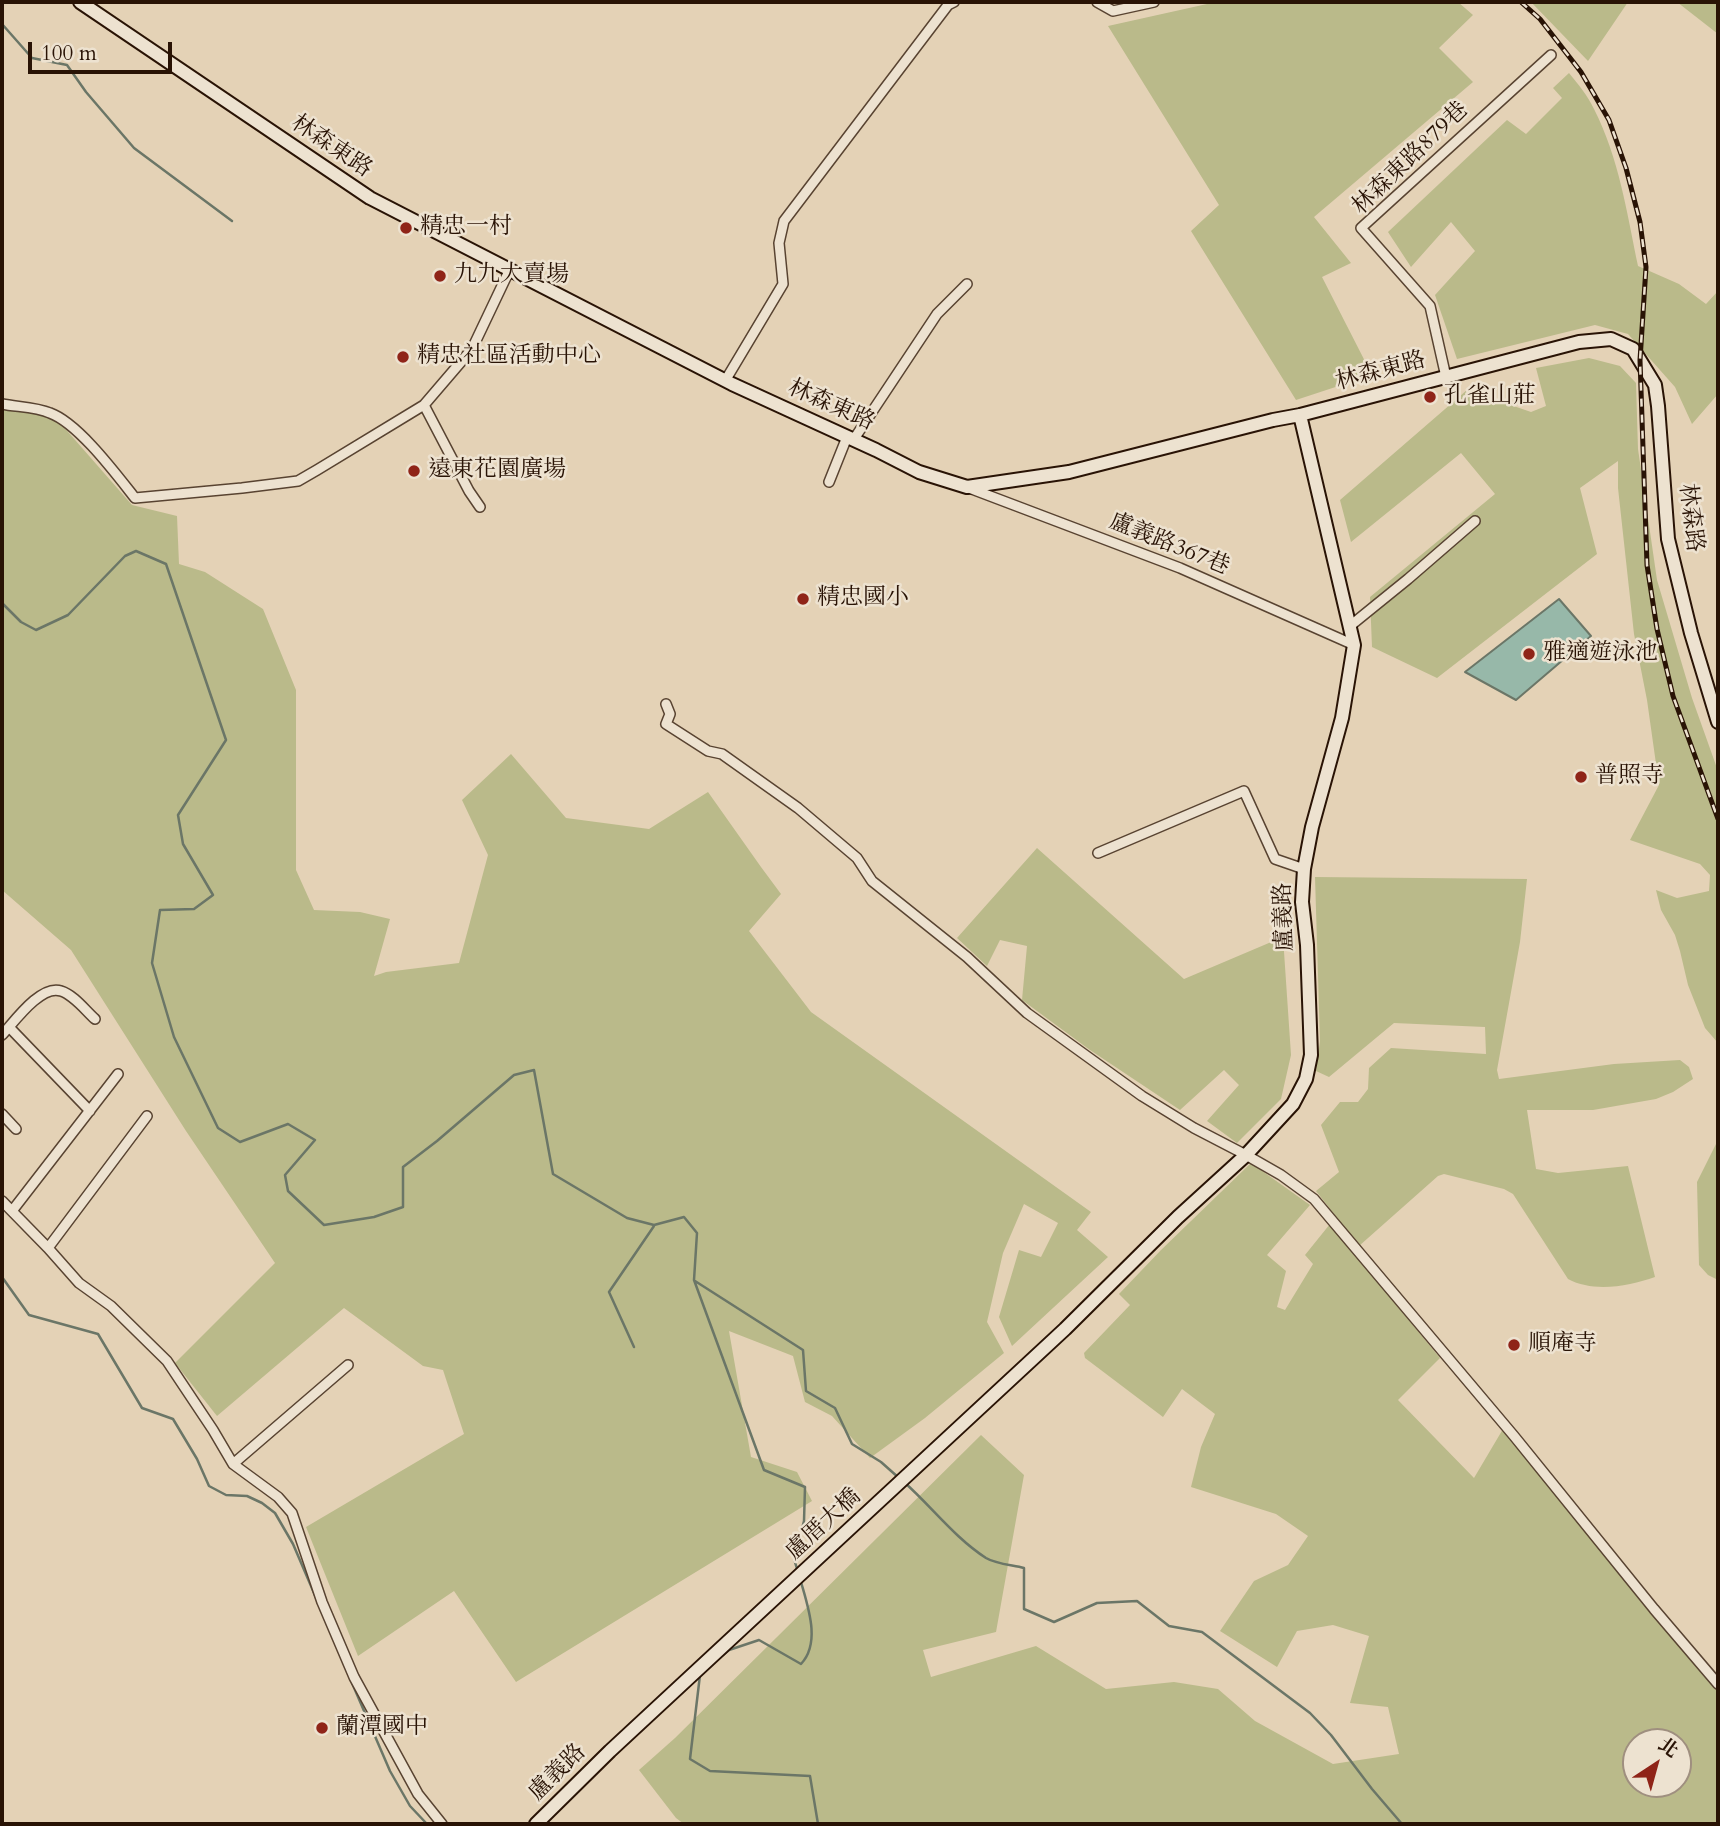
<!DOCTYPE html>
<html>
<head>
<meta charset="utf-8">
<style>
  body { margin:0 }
  #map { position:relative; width:1720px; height:1826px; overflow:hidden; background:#e4d2b6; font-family:Cardo,"Noto Serif TC",serif }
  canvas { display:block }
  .frame { position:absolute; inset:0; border:4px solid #291305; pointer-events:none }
  .north { position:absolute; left:1622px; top:1728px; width:70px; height:70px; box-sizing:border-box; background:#ede2d0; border:2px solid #9f8f7f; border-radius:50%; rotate:36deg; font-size:19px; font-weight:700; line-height:28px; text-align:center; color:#291305 }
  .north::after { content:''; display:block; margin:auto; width:24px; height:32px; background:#8f2418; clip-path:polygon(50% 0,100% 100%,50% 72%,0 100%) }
  .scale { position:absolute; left:28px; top:42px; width:144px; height:32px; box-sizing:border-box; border:4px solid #291305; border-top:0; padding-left:9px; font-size:21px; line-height:24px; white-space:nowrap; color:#291305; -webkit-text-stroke:5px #ede2d0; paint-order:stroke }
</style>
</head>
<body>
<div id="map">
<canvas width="1720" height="1826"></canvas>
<div class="frame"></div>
<div class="north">北</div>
<div class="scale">100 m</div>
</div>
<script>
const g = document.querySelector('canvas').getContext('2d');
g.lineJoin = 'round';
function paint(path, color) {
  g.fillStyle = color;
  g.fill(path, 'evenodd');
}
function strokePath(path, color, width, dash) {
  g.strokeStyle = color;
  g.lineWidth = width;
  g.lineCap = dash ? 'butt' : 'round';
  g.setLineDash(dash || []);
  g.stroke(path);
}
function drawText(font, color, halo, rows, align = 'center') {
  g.font = font + ' Cardo,"Noto Serif TC",serif';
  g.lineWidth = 5;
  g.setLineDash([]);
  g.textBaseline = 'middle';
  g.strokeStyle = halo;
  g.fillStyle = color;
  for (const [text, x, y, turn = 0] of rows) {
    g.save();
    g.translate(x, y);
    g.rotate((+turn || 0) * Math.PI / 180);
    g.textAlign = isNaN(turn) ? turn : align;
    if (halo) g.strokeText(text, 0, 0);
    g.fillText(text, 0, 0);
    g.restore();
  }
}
paint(new Path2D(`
  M1216,2h242l15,13 -34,33 34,34 -159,135 37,46 -29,14 50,98 -76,25 -105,-169 28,-26 -111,-179z
  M1531,2h97l-40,59z
  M1677,2h41v32z
  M1569,73c9,11 19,23 25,36 25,49 33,104 44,157l41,18 27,20 12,-13v103l-26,30 -17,-37 -47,-53 -33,-9 -138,34 -22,-64 40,-44 -24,-29 -40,45 -23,-35 119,-112 19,14 36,-36 -9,-10z
  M1589,358l31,8 16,17 2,66 19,131 35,118 26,73v272l-13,-15 -17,-43 -8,-34 -5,-16 -14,-25 -5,-20 21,8 32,-7 1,-16 -10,-11 -70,-24 29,-55 -12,-85 -13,-66 -16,-146v-27l-38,27 17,66 -160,124 -65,-31 -2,-50 125,-103 -34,-41 -110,89 -11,-42 127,-110 64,22 15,-6 -10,-38z
  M2,405l53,12 77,88 45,11 2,48 26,8 58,37 33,81v180l18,40 46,2 30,7 -16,57 12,-4 73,-9 29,-108 -26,-55 49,-46 55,64 83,11 59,-37 53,75 20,27 -32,37 62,81 280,200 -14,18 31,27 -96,89 -13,-29 20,-67 22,7 17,-34 -34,-19 -21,49 -16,69 17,31 -79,65 -55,40 -38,-42 -27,-14 -12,-46 -64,-25 22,126 46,15 15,29 -296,181 -62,-91 -96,65 -52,-129 158,-93 -21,-64 -20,-4 -79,-58 -127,108 -42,-53 100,-100 -89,-132 -115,-181 -69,-60z
  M1037,848l147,131 99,-42 8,118 -10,44 -44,44 -30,-22 32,-36 -15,-15 -44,40 -90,-60 -68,-50 5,-54 -27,-6 -13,26 -30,-28z
  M1315,877l212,2 -7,63 -23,128 2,9 115,-15 66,-4 9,7 4,12 -20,13 -17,7 -63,11h-66l9,59 22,4 70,-7 27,111c-26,9 -61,16 -87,2l-55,-85 -9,-5 -60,-15 -6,2 -79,70 -43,-55 23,-19 -18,-47 19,-23h18l10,-13 1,-21 22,-20 95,6 -1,-27 -91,-4 -65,54 -13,-6 4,-30z
  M1718,1140v140l-10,-5 -9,-10 -2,-83z
  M1251,1163l59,42 -43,50 19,16 -9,36 8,3 28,-46 -8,-9 25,-31 110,134 -42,42 76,78 29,-49 139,174 76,88v133h-1034l-8,-6 -37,-48 36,-32 306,-303 43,40 -28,157 -73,18 8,27 105,-31 70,43 68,-7 44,7 37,32 78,43 66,-10 -11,-47 -38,-4 19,-67 -36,-11 -36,6 -20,36 -57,-36 34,-50 34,-16 20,-29 -32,-22 -85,-27 10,-40 14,-33 -33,-25 -19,28 -78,-59 -1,-5 46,-48 -11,-11 42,-44zM1636,1742h42v42h-42z`), '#baba8a');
const water = new Path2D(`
  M1559,599l32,37 -75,64 -51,-28z`);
paint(water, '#97b8a9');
strokePath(water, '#6b7667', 2);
strokePath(new Path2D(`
  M2,24l30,34 35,7 19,27 48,56 98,73
  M2,603l19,19 15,8 32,-15 57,-59 11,-5 30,13 60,176 -48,75 5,29 30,51 -19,14 -34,1 -8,53 22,74 44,91 22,14 48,-18 27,16 -30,35 3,16 36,34 50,-8 29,-10v-40l34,-26 77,-66 20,-5 19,104 74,44 27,7 30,-8 13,16 -3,47 70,190 41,17 -1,34 -10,38 4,13
  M2,1277l27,38 69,19 44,74 31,11 24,40 12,27 17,9 21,1 15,7 13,10 18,31 24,56
  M695,1281l108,69 3,41 29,17 17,36 29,18 18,16
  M634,1347l-25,-55 45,-66
  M904,1482c28,25 51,56 82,76 10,6 26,7 38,10v41l30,13 43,-19 40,-2 32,25 33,6 108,81 21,22 41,54 30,35
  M717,1660l12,-10 30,-10 42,24c20,-21 7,-57 0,-82
  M700,1675l-10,84 20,12 100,5 8,48
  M352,1683l38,88 20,35 17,18`), '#6b7667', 2.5);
const street = new Path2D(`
  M1097,2l16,9 41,-9
  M1446,377l-16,-71 -69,-78 190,-173
  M725,381l58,-97 -4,-41 5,-22 164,-216 6,-3
  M2,404c15,3 34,3 48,9 28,10 66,61 85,85l107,-10 56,-7 19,-11 107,-65 48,-56 38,-80
  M424,405l45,86 11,16
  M854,439l83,-125 30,-30
  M829,482l18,-45
  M969,488l211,80 174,77
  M1350,626l58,-47 67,-58
  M666,704l4,10 -4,10 42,27 14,3 76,54 59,50 15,23 95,76 60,56 115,83 52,32 52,27 35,20 33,24 200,237 140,173 64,75
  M1098,853l146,-62 31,68 29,10
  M9,1027l81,84
  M2,1035c12,-13 39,-51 59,-44 13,4 24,19 34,28
  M2,1114l14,15
  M2,1201l46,47 31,35 32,23 56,55 46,69 20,34 45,33 14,16 30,89 32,75 64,117 24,30
  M12,1211l106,-137
  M48,1248l99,-132
  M233,1464l115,-99`);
const secondary = new Path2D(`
  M80,2l290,196 362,186 144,66 43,22 48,15 102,-15 204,-52 27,-5 279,-73 32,-3 22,10 22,36 3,21 10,133 23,94 27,89
  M536,1824l74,-73 455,-422 113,-112 68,-62 47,-51 13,-25 5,-24 -4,-110 -5,-43 2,-33 8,-42 30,-109 12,-73 -54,-230`);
strokePath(street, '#584331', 12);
strokePath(secondary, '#291305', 16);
strokePath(street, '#ede2d0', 9);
strokePath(secondary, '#ede2d0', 12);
const rail = new Path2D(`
  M1521,2l19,17 41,53 28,48 17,48 14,54 6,45 -6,93 7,205 10,64 16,67 45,123`);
strokePath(rail, '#291305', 5);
strokePath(rail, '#ede2d0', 2.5, [8]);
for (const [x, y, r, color] of [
  [406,228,7,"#8f2418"],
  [440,276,7,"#8f2418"],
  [403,357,7,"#8f2418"],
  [1430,397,7,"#8f2418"],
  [414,471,7,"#8f2418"],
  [803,599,7,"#8f2418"],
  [1529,654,7,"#8f2418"],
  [1581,777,7,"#8f2418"],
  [1514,1345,7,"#8f2418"],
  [322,1728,7,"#8f2418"]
]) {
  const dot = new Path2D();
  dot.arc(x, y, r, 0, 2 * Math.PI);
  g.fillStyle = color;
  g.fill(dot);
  strokePath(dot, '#ede2d0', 2.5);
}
drawText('23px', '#291305', '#ede2d0', [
  ["林森東路",331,147,34],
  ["林森東路879巷",1411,159,-44],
  ["林森東路",1381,372,-15],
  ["林森東路",831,406,24],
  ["林森路",1690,518,83],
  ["盧義路367巷",1169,545,22],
  ["盧義路",1285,917,-92],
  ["盧厝大橋",824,1525,-43],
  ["盧義路",558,1773,-45]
]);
drawText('23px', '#291305', '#ede2d0', [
  ["精忠一村",420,228],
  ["九九大賣場",454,276],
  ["精忠社區活動中心",417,357],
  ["孔雀山莊",1444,397],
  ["遠東花園廣場",428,471],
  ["精忠國小",817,599],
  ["雅適遊泳池",1543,654],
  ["普照寺",1595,777],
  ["順庵寺",1528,1345],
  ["蘭潭國中",336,1728]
], 'left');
</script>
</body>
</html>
